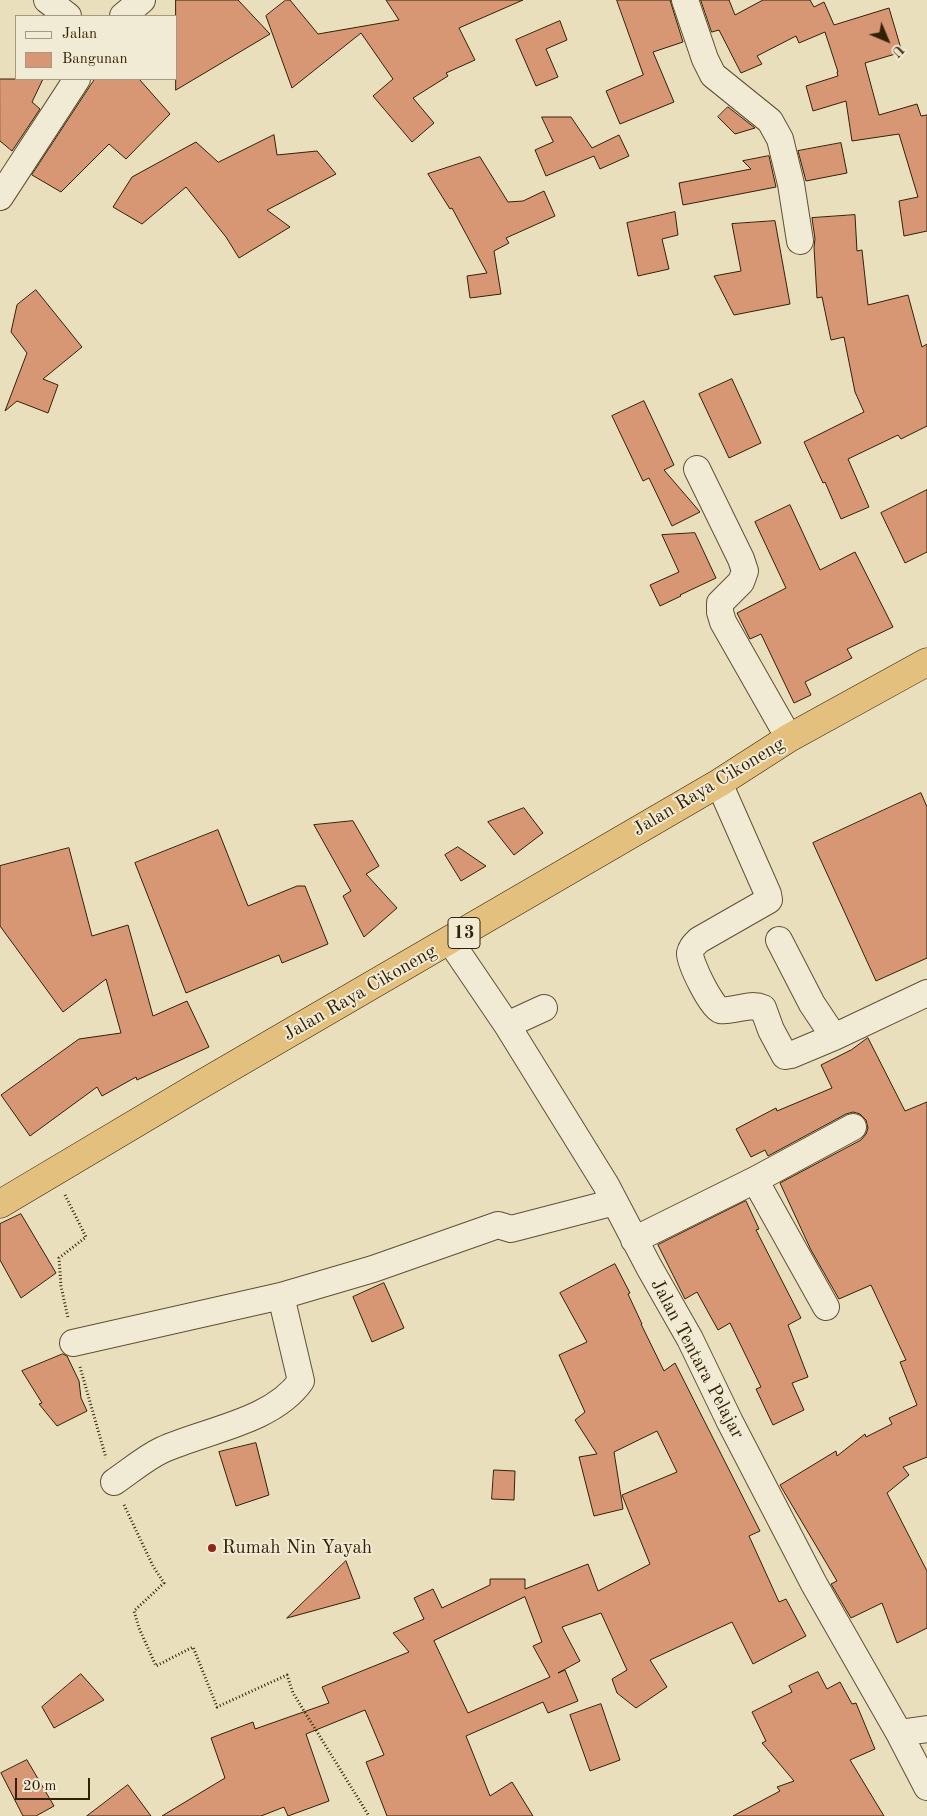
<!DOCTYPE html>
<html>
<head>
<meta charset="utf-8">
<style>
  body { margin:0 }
  #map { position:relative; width:927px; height:1816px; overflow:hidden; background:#e9dfbd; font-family:"Old Standard TT",serif }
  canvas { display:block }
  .legend { position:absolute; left:15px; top:15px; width:162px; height:65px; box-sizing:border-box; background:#f1ead4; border:1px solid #a59a81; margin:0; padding:6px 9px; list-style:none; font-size:15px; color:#332105 }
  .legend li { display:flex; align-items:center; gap:10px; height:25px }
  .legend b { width:25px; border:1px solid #a59a81 }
  .north { position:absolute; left:862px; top:15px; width:50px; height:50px; -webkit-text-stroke:4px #f1ead4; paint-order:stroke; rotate:135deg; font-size:14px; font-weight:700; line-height:20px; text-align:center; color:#332105 }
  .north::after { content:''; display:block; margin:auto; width:18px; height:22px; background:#332105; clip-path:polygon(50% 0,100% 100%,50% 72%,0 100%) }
  .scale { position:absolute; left:15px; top:1778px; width:75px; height:22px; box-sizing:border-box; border:2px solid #332105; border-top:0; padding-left:6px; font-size:15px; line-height:18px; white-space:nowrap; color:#332105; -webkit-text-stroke:4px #f1ead4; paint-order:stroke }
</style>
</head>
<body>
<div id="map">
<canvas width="927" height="1816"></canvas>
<ul class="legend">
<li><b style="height:6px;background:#f1ead4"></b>Jalan</li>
<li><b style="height:14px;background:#d79775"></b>Bangunan</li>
</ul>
<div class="north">U</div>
<div class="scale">20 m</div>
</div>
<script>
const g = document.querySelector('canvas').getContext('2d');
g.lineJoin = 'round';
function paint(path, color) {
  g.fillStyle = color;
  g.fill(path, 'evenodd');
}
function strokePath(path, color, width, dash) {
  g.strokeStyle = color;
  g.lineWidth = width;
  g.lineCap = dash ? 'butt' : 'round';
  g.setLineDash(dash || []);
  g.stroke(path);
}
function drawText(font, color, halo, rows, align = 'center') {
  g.font = font + ' "Old Standard TT",serif';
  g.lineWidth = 4;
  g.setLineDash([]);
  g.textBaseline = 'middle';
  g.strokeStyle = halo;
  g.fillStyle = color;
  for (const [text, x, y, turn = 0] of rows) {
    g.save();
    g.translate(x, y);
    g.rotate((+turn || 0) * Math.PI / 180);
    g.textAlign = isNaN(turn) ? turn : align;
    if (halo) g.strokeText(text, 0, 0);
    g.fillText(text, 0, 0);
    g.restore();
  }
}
const building = new Path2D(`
  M176,0h62l32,34 -94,56z
  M286,0h4l28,34 81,-14 -13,-20h137l-64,28 16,32 -29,13 2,3 -35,22 21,25 -22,19 -39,-46 20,-17 -32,-46 -69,55 -26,-72z
  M617,0h53l13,42 -30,10 21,50 -54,22 -14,-33 37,-16z
  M701,0h28l6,15 28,-15h47l4,7 10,-5 10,23 55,-17 13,44 -37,11 14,52 38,-11 4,12 6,-1v116l-23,5 -5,-35 19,-4 -19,-63 -47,7 -6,-40 -33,10 -7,-25 32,-10 -1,-4h1l-13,-40 -26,11 -3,-7 -39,20 5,8 -21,9 -22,-43 -7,2z
  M560,21l7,19 -21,9 12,28 -22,9 -20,-46z
  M0,79h43l-11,23 8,7 -28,42 -12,-10z
  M95,79h44l31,35 -44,45 -17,-15 -48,48 -29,-17z
  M728,107l27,21 -20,6 -17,-17z
  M542,117h29l21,31 27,-13 10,21 -29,13 -6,-13 -48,20 -11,-26 18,-8z
  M274,135l3,20 40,-4 19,23 -69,36 23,17 -51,31 -13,-21 -40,-50 -44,37 -29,-17 19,-30 64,-35 22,20z
  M841,143l6,30 -41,8 -8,-30z
  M769,156l7,31 -93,18 -4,-22 72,-14 -8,-8z
  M480,157l28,45 15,-1 21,-10 11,25 -49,22 3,5 -15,8 7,43 -31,4 -3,-22 20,-3 -35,-65 -2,1 -22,-35z
  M675,212l3,23 -16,4 7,30 -31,7 -11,-53z
  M855,215l2,36 5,-1 6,55 40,-10 14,52 5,-3v82l-26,13 -3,-4 -50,24 21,48 -28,12 -16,-37 -2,1 -19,-41 60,-30 -9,-20 -11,-55 -13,3 -9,-43 -5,1 -3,-51 1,-8 -3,-21z
  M775,221l15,83 -56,11 -20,-39 27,-5 -9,-47z
  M36,290l46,57 -39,32 15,6 -10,28 -31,-12 -12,10 22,-58 -16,-21 6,-27z
  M732,379l29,64 -32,15 -30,-64z
  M644,401l30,64 -10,5 36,42 -28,14 -23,-48 -6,3 -31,-65z
  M927,490v62l-22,11 -24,-50z
  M790,505l30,65 35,-18 38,75 -46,22 5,9 -47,24 6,13 -17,8 -33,-69 -11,5 -13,-26 49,-25 -31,-66z
  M695,533l21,45 -36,17 1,1 -21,10 -10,-21 29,-13 -17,-37z
  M921,793l6,14v151l-51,23 -63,-138z
  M524,808l19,25 -29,22 -26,-33z
  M353,821l26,45 -13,8 31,34 -33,29 -21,-41 8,-5 -37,-66z
  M218,830l30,76 49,-20h8l23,58 -46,19 -3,-8 -93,38 -51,-130z
  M458,847l28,19 -25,15 -16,-26z
  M69,848l23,88 36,-11 25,91 34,-15 22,46 -72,33 -1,-3 -34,19 -5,-9 -67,49 -29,-41 78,-56 42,-6 -15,-54 -43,33 -63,-86v-60z
  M868,1038l37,73 22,-9v355l-24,10 6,8 -22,18 40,78v57l-30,15 -15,-40 -31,15 -20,-34 6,-3 -57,-96 56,-34 1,5 28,-22 1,3 26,-13 -3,-6 28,-13 -17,-43 6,-2 -35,-75 -32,14 -28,-49 -31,-67 81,-43 5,-6 2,-6 -2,-8 -6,-6 -7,-2 -7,2 -78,42 -3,-6 -14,7 -15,-28 40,-21 1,3 55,-23 -11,-23 30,-15z
  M746,1201l13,28 -3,1 45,88 -13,7 20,52 -16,6 12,27 -31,15 -17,-36 5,-2 -31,-64 -12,7 -21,-38 -12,7 -27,-54z
  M21,1214l35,59 -35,25 -21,-38v-36z
  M615,1264l15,29 -2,1 14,30h-1l23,47 11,-8 85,168 -11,5 30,66 7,-3 20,37 -53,28 -21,-42 -82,38 17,27 -31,21 -19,-15 -5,-14 15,-9 -26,-57 -39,14 18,34 -22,12 7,-3 13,31 -30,12 -5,-11 -77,34 24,60 22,-14 21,34h-146l-21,-54 18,-7 -19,-45 -59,24 23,67 -41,15 -4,-9 -23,9h-99l63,-38 -14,-40 42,-16 2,7 74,-26 -7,-16 87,-35 -16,-19 31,-14 -10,-21 19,-9 9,19 48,-23v-6h35v10l63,-25 10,27 52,-27 -28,-69 55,-23 -20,-41 -43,21 9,57 -29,7 -15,-59 18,-3 -22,-34 10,-8 -26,-57 28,-13 -27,-49zM525,1597l17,45 -9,4 17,31 -82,36 -34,-72z
  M384,1283l20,45 -32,14 -19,-45z
  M63,1354l4,2 12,25 2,17 6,13 -30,15 -18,-22 3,-1 -20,-32z
  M256,1443l13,52 -33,11 -17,-54z
  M494,1470l21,1 -1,29 -22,-1z
  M346,1561l14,37 -73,20z
  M818,1672l9,17 13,-7 12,22 4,-1 19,46 -25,11 34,56h-151l47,-25 -3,-4 17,-6 -32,-38 4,-2 -14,-29 40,-20 -3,-6z
  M81,1674l23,26 -50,28 -12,-21z
  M601,1704l19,56 -30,11 -20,-56z
  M27,1760l27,46 -18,10h-13l-22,-43z
  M128,1785l23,31h-64z`);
paint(building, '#d79775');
strokePath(building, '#332105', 1);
const minor = new Path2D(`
  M47,0l21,16
  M685,0l20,59 8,16 57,46 10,18 11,45 9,57
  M123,16l19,-16
  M0,197l77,-118
  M697,469l44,90 4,12 -4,11 -21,21v9l3,10 66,116
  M719,783l49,111 1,6 -70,40c-4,4 -8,7 -9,13 -1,9 22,55 30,57 15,2 29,-8 43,-2l8,22 14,26 6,-1 43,-18 -22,-33 -33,-64
  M450,941l57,84 99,160 43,82 41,72 40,83 84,162 85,149 28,54
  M507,1025l37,-17
  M834,1037l93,-44
  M755,1180l71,127
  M634,1240l121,-60 98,-53
  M73,1343l208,-47 92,-27 125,-44 13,4 104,-27
  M114,1482c15,-10 31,-24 48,-32 44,-20 110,-28 139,-69l-20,-85
  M899,1733l28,-4`);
const highway = new Path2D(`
  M0,1204l195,-116 524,-305 70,-45 138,-76`);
strokePath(minor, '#605033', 28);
strokePath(highway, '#332105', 29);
strokePath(new Path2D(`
  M65,1195l21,42 -27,21 2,28 7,32
  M80,1367l26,91
  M124,1505l29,61 11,17 -30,28 5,17 17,38 37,-19 24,60 70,-32 6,18 76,123`), '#332105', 3, [1, 2.5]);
strokePath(minor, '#f1ead4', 26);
strokePath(highway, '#e4c07e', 28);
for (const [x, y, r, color] of [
  [212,1548,5,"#8f2418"]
]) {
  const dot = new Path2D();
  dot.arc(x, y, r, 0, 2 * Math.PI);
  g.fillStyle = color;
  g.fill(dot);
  strokePath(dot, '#f1ead4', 2);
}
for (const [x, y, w] of [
  [464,933,32]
]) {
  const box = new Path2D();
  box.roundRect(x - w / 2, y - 15.5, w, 31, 4);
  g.fillStyle = '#f1ead4';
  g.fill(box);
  strokePath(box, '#332105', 1);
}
drawText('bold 18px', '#332105', null, [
  ["13",464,933]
]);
drawText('19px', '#332105', '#f1ead4', [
  ["Jalan Raya Cikoneng",709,787,-31],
  ["Jalan Raya Cikoneng",360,993,-30],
  ["Jalan Tentara Pelajar",697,1359,62]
]);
drawText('19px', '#332105', '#f1ead4', [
  ["Rumah Nin Yayah",222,1548]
], 'left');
</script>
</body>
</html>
